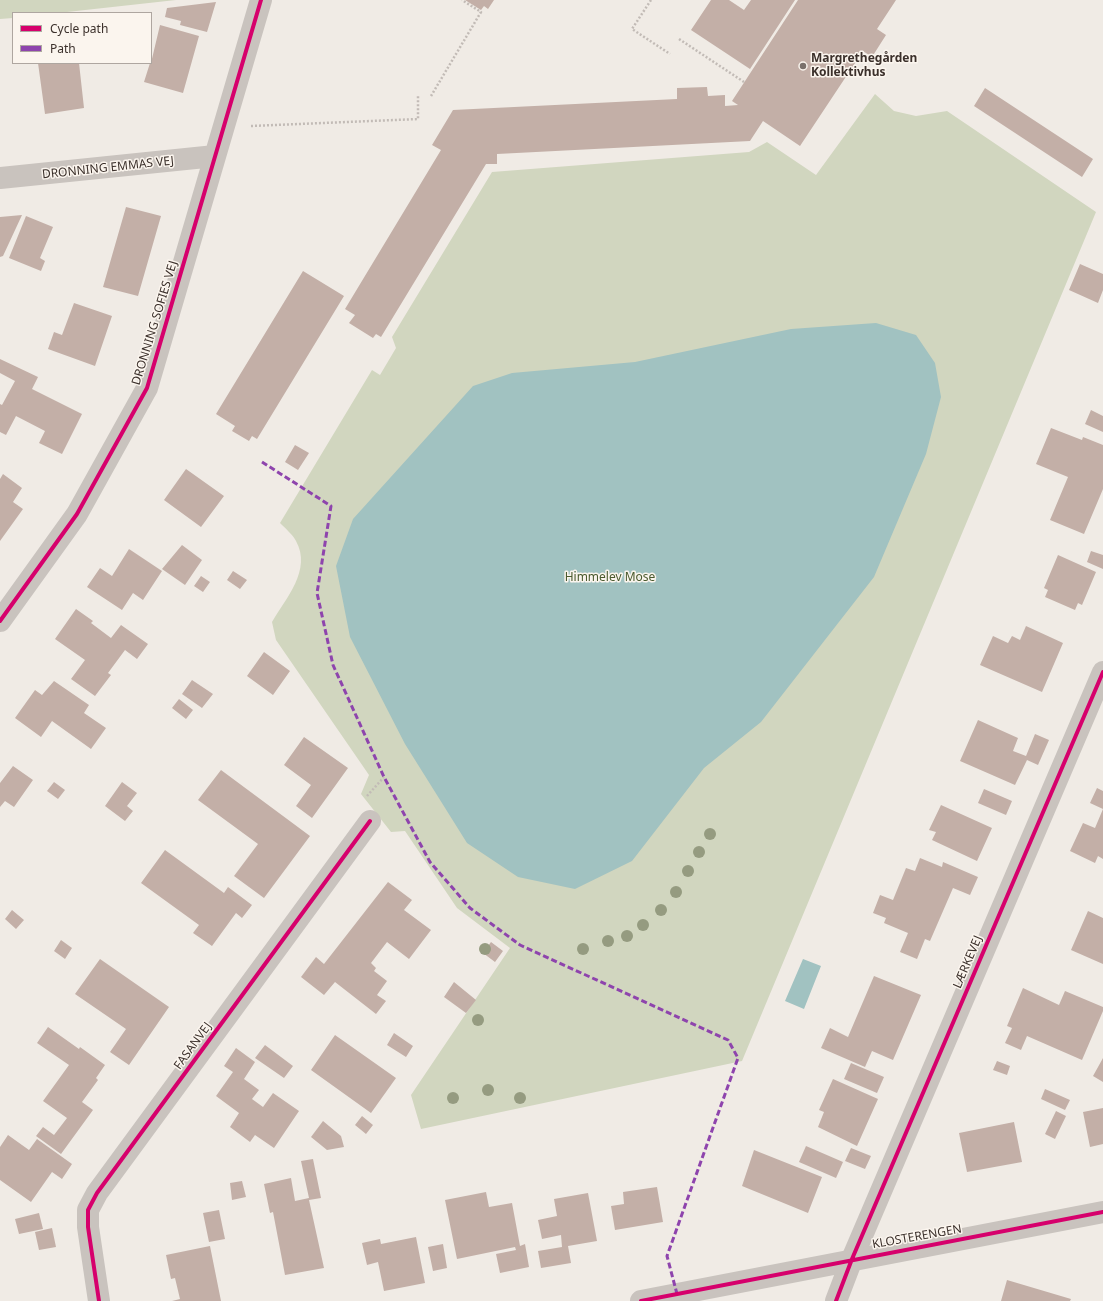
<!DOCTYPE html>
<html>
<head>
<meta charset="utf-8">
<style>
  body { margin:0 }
  #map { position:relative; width:1103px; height:1301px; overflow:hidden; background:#f0ebe5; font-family:"Noto Sans",sans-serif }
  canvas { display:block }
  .legend { position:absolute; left:12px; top:12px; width:140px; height:52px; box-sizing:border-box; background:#fbf5ee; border:1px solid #aea6a0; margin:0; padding:5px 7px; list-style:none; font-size:12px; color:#3b302b }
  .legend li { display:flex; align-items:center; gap:8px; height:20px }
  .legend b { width:20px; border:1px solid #aea6a0 }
</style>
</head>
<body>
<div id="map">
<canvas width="1103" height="1301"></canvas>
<ul class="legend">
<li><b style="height:5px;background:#d6006c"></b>Cycle path</li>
<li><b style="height:5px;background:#8e44ad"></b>Path</li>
</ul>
</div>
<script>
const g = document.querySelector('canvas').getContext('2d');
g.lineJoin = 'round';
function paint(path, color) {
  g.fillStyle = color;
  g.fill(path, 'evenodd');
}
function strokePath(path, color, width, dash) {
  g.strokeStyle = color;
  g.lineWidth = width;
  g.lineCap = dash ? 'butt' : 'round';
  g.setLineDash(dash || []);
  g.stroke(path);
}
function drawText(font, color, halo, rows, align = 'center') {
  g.font = font + ' "Noto Sans",sans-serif';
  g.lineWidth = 3;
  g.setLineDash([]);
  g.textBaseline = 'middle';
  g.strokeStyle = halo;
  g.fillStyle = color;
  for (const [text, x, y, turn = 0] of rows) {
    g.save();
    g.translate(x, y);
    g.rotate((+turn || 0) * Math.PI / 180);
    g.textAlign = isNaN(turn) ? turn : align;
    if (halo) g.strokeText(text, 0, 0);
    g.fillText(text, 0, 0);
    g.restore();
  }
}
paint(new Path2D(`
  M0,0h176l-118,13h-45v5l-13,1z
  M875,94l19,17 22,5 31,-5 149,101 -354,849 -321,68 -10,-34 99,-147 -53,-40 -52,-77 -14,1 -30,-38 8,-19 -93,-135 -4,-18c14,-24 40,-52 24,-81 -3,-6 -11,-13 -16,-18l92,-153 8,5 16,-27 -4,-11 100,-165 257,-20 18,-10 49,33z`), '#d1d6bf');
paint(new Path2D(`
  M876,323l40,12 19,28 6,34 -15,57 -52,123 -113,145 -57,46 -72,93 -57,28 -57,-12 -51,-34 -62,-99 -55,-107 -14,-71 17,-47 120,-133 39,-13 123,-11 156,-33z
  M803,959l18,7 -17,43 -19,-8z`), '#a1c2c1');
paint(new Path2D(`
  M465,0h29l-6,9 -4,-3 -3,4z
  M711,0h18l15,10 7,-10h44l-45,69 -59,-39z
  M798,0h98l-19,29 9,6 -14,22 -9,-6 -63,95 -37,-25 -13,20 -253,13v10h-11l-105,173 -5,-3 -3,4 -24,-15 6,-8 -10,-6 96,-159 -9,-5 21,-35 224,-11v-11l30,-1 1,9 17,-1v11l13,-1 -6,-4z
  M216,2l-9,30 -27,-7 1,-4 -16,-4 2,-9z
  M160,25l39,11 -16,57 -39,-11 6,-19h1z
  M38,63h41l5,45 -39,6z
  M985,88l108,71 -11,18 -108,-71z
  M126,207l35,9 -23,80 -35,-9z
  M22,215l-19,41 -3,1v-40z
  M26,216l27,11 -13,31 5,3 -4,10 -32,-13z
  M1080,264l23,10v16l-5,13 -29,-13z
  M303,271l41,25 -87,143 -5,-3 -3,5 -17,-10 3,-5 -19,-12z
  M74,303l38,13 -17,50 -47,-17 6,-17 8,3z
  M0,359l38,18 -6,12 50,25 -20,40 -23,-11 6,-12 -29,-15 -10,19 -6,-3v-28l2,1 13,-24 -15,-8z
  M1091,410l12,6v16l-18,-8z
  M1051,428l31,12 1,-3 20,8v44l-19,45 -34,-14 18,-43 -32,-13z
  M295,445l14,8 -11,17 -13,-8z
  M186,469l38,27 -23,31 -37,-27z
  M3,474l19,14 -9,14 10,7 -23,32v-62z
  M182,545l20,15 -17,25 -23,-16z
  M129,549l33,22 -19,29 -10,-7 -11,17 -35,-23 13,-19 12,8z
  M1091,551l12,4v14l-16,-7z
  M1058,555l38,17 -14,33 -4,-2 -3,7 -30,-13 3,-7 -4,-2z
  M233,571l14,9 -7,9 -13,-9z
  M201,576l9,6 -7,10 -9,-6z
  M76,609l17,12 -2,2 20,15 10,-13 27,19 -11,15 -12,-9 -17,23 3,2 -16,21 -24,-17 14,-19 -30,-21z
  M1026,626l37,17 -21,49 -62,-27 13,-29 15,7 4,-7 8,4z
  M264,652l26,19 -17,24 -26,-19z
  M192,680l21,14 -11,14 -20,-14z
  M54,681l35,24 -5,8 22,15 -15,21 -39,-28 -11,16 -26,-19 20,-28 7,5z
  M179,699l14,11 -7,9 -14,-11z
  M978,720l40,18 -5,13 13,5 9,-22 14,6 -11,25 -11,-5 -12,25 -55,-24z
  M304,737l44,31 -36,50 -16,-12 15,-21 -27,-20z
  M13,766l20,14 -19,27 -9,-6 -5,6v-24z
  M221,770l89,66 -46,62 -30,-22 24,-32 -60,-44z
  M54,782l11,8 -7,9 -11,-8z
  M122,782l15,11 -10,13 6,5 -8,10 -20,-15z
  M1097,788l6,3v18l-13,-6z
  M984,789l28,12 -6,14 -28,-12z
  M941,805l51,23 -15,33 -45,-21 4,-8 -7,-2z
  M1103,809v50l-5,-3 -3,7 -25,-12 13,-28 12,5z
  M165,850l59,43 4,-6 24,18 -10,13 -6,-5 -24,33 -19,-13 6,-8 -58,-42z
  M920,858l22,9 1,-5 35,15 -8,18 -17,-7 -23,53 -5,-2 -8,20 -17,-7 8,-19 -24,-10 2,-5 -13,-5 7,-18 13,5 13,-32 9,3z
  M388,882l24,18 -8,10 27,20 -22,29 -22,-17 -16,21 5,5 -2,3 13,10 -10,14 9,6 -10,13 -41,-32 -11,13 -23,-18 15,-20 8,7z
  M12,910l12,10 -8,9 -11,-10z
  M1088,911l15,7v46l-32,-14z
  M61,940l11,8 -7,11 -11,-8z
  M491,942l12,9 -8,11 -12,-9z
  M100,959l69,48 -40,58 -19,-13 16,-23 -51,-35z
  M874,976l47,19 -28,65 -21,-9 -7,16 -44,-19 9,-20 18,9z
  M454,982l22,18 -10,13 -22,-16z
  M1023,988l36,17 6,-14 38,16v4l-21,49 -55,-24 -6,14 -16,-7 7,-15 -5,-2z
  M48,1027l31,22 1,-2 25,18 -9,13 2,2 -16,22 11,8 -32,44 -25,-18 7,-9 11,8 13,-17 -24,-17 26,-36 -32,-22z
  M394,1033l19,13 -7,11 -19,-12z
  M335,1035l61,43 -25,35 -60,-43z
  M265,1045l28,21 -9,12 -29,-20z
  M236,1048l19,14 -11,17 15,11 -7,9 11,8 10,-14 26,18 -25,37 -19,-13 -5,7 -20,-15 9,-14 -23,-17 17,-24 -9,-6z
  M1103,1058v24l-10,-6z
  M997,1061l13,5 -3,9 -14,-5z
  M851,1063l33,14 -7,16 -33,-14z
  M833,1079l45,20 -21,47 -39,-19 6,-15 -5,-2z
  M1045,1089l25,11 -5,10 -24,-11z
  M1103,1108v36l-13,3 -7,-35z
  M1056,1111l10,5 -11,23 -10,-5z
  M362,1116l11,9 -7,9 -11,-9z
  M323,1121l18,15 3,11 -17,3 -16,-13z
  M1014,1122l8,40 -55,10 -8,-39z
  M8,1135l21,15 8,-11 35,25 -10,15 -10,-7 -21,30 -31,-22v-33z
  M806,1146l37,16 -7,16 -37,-16z
  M851,1148l20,8 -6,13 -20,-8z
  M754,1150l68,27 -14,36 -66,-27z
  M313,1159l8,39 -12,2 15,68 -39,7 -12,-63 -3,1 -6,-29 27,-6 4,23 14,-3 -8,-37z
  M242,1181l4,16 -14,3 -2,-17z
  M657,1187l6,35 -48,8 -4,-24 13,-2 -1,-12z
  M486,1192l3,15 23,-4 8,43 5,-2 4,23 -29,6 -4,-19 20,-4 -1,-3 -58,12 -12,-59z
  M588,1193l9,48 -29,5 3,17 -30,5 -3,-17 24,-4 -1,-12 -19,4 -4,-19 19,-4 -3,-17z
  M219,1210l6,29 -16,3 -6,-29z
  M39,1213l4,16 -24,5 -4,-15z
  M52,1228l4,19 -17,3 -4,-18z
  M416,1237l9,46 -41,8 -6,-29 -11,3 -5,-22 18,-4 1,5z
  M443,1244l4,24 -14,3 -5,-24z
  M210,1246l11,55h-49l8,-2 -5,-21 -4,1 -5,-24z
  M1007,1280l64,19 -1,2h-69z`), '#c3afa7');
strokePath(new Path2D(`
  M651,0l-19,29 38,25
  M679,39l65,43
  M431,96l50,-84 -19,-12
  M251,126l167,-7v-23
  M367,796l17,-19`), '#c2bbb6', 2.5, [2, 2]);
strokePath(new Path2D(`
  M0,178l215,-22
  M0,621l77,-107 70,-126 114,-388
  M99,1301l-11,-74v-17l9,-17 273,-372
  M836,1301l16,-42 251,-587`), '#c9c3be', 22);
strokePath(new Path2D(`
  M641,1301l462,-89`), '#c9c3be', 22);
strokePath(new Path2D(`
  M262,462l69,44 -14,87 16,72 51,112 46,85 40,46 50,37 208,95 10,18 -71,198 10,38`), '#8e44ad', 3, [6, 3]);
strokePath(new Path2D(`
  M0,621l77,-107 70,-126 114,-388
  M99,1301l-11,-74v-17l9,-17 273,-372
  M641,1301l462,-89
  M836,1301l16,-42 251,-587`), '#d6006c', 4);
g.fillStyle = '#959b80';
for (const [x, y] of [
  [710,834],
  [699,852],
  [688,871],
  [676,892],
  [661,910],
  [643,925],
  [627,936],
  [608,941],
  [485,949],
  [583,949],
  [478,1020],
  [488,1090],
  [453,1098],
  [520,1098]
]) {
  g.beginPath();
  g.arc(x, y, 6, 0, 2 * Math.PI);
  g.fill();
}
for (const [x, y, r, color] of [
  [803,66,4,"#7a716c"]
]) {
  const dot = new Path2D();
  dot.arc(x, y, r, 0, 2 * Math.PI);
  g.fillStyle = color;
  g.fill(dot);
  strokePath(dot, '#fbf5ee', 1.5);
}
drawText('bold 12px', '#3b302b', '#fbf5ee', [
  ["Margrethegården",811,59],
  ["Kollektivhus",811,73]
], 'left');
drawText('12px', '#3b302b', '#fbf5ee', [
  ["DRONNING EMMAS VEJ",108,168,-6],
  ["DRONNING SOFIES VEJ",155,323,-73],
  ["LÆRKEVEJ",968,962,-67],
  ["FASANVEJ",193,1046,-54],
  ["KLOSTERENGEN",917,1237,-10]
]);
drawText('12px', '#4a5a2e', '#fbf5ee', [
  ["Himmelev Mose",610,578]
]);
</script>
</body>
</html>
